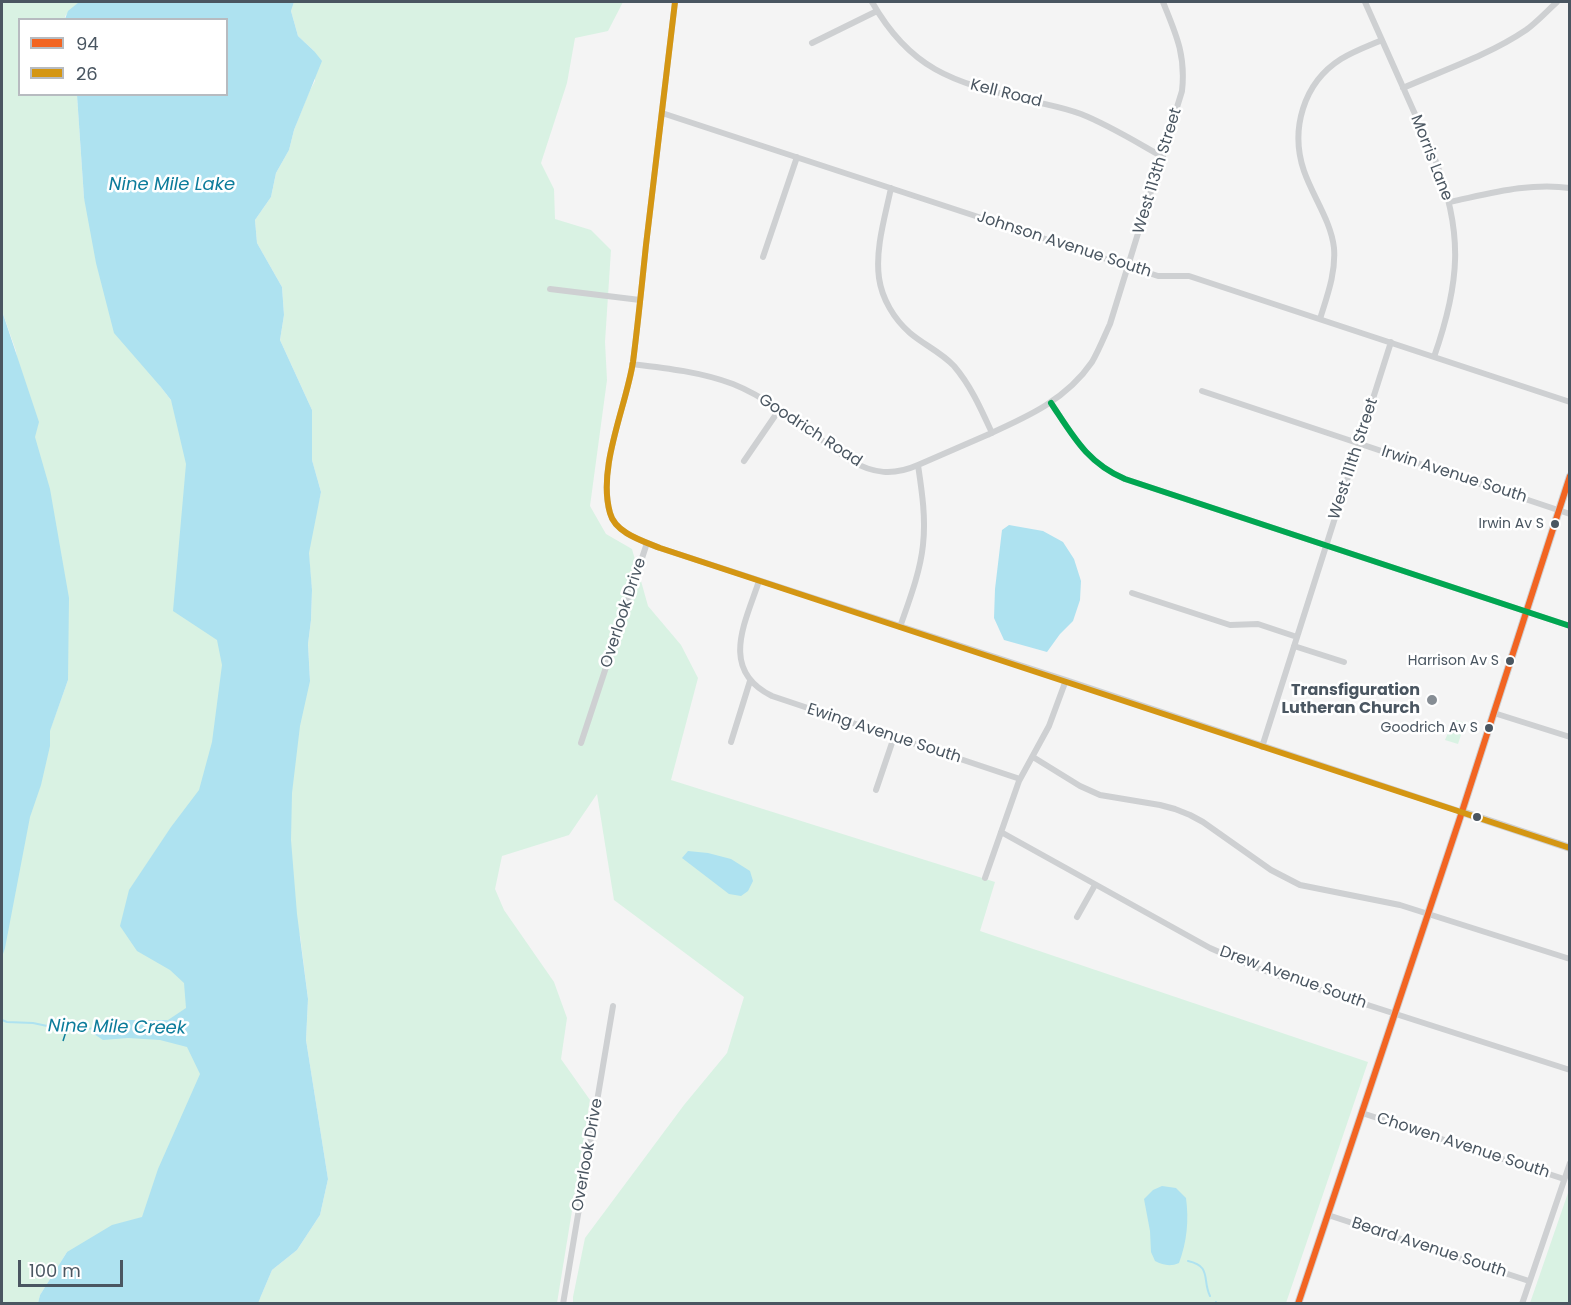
<!DOCTYPE html>
<html>
<head>
<meta charset="utf-8">
<style>
  body { margin:0 }
  #map { position:relative; width:1571px; height:1305px; overflow:hidden; background:#f4f4f4; font-family:Poppins,sans-serif }
  canvas { display:block }
  .frame { position:absolute; inset:0; border:3px solid #4a5661; pointer-events:none }
  .legend { position:absolute; left:18px; top:18px; width:210px; height:78px; box-sizing:border-box; background:#fff; border:2px solid #b7bbc0; margin:0; padding:8px 10px; list-style:none; font-size:18px; color:#4a5661 }
  .legend li { display:flex; align-items:center; gap:12px; height:30px }
  .legend b { width:30px; border:2px solid #b7bbc0 }
  .scale { position:absolute; left:18px; top:1260px; width:105px; height:27px; box-sizing:border-box; border:3px solid #4a5661; border-top:0; padding-left:8px; font-size:18px; line-height:21px; white-space:nowrap; color:#4a5661; -webkit-text-stroke:4px #fff; paint-order:stroke }
</style>
</head>
<body>
<div id="map">
<canvas width="1571" height="1305"></canvas>
<div class="frame"></div>
<ul class="legend">
<li><b style="height:8px;background:#f26522"></b>94</li>
<li><b style="height:8px;background:#d49613"></b>26</li>
</ul>
<div class="scale">100 m</div>
</div>
<script>
const g = document.querySelector('canvas').getContext('2d');
g.lineJoin = 'round';
function paint(path, color) {
  g.fillStyle = color;
  g.fill(path, 'evenodd');
}
function strokePath(path, color, width, dash) {
  g.strokeStyle = color;
  g.lineWidth = width;
  g.lineCap = dash ? 'butt' : 'round';
  g.setLineDash(dash || []);
  g.stroke(path);
}
function drawText(font, color, halo, rows, align = 'center') {
  g.font = font + ' Poppins,sans-serif';
  g.lineWidth = 5;
  g.setLineDash([]);
  g.textBaseline = 'middle';
  g.strokeStyle = halo;
  g.fillStyle = color;
  for (const [text, x, y, turn = 0] of rows) {
    g.save();
    g.translate(x, y);
    g.rotate((+turn || 0) * Math.PI / 180);
    g.textAlign = isNaN(turn) ? turn : align;
    if (halo) g.strokeText(text, 0, 0);
    g.fillText(text, 0, 0);
    g.restore();
  }
}
paint(new Path2D(`
  M2,2h77l-14,14v3l-45,1v74l57,1 7,103 76,188 11,14 139,281 -2,-37 3,-24 1,-29 -4,-43 13,-56 -9,-32v-50l-32,-70 4,-25 -2,-28 -25,-44 -2,-23 16,-23 5,-24 13,-23 5,-20 15,-38 6,-11 -1,-30 -16,-15 -7,-25 3,-9h329l-15,29 -33,7 -8,45 -26,80 13,26 1,30 36,11 20,20 -6,92 2,38 -17,126 16,28 26,15 16,57 33,39 17,33 -27,102 324,102 -15,49 388,131 -82,241h-713v-6l12,-59 99,-133 43,-52 17,-56 -130,-97 -17,-106 -28,41 -67,21 -7,33 9,21 50,72 13,36 -6,41 29,41 -33,203h-299l-191,-51 -27,43 -2,8h-36v-449l48,-114v-10l18,-50v-12l-17,-22 -35,-295 -14,-40zM215,904l85,31 8,64 -2,41 22,139 -8,36 -23,35 -25,20 -12,28z
  M1456,720l9,3 -7,21 -13,-4 3,-7 3,1z
  M1569,1190v113h-39z`), '#d9f2e3');
paint(new Path2D(`
  M79,2h215l-3,9 7,25 16,15 8,10 -28,69 -5,20 -13,23 -5,24 -16,23 2,23 25,44 2,28 -4,25 32,70v50l9,32 -12,61 3,37 -1,30 -3,24 2,37 -10,45 -8,67 -1,47 6,74 11,85 -2,41 22,139 -8,36 -23,35 -25,20 -14,33h-220l2,-8 27,-43 45,-27 30,-8 16,-48 42,-95 -13,-27 -27,-7 -32,-2 -25,2 -9,-6 10,-14h64l18,-12 -2,-25 -14,-13 -33,-19 -17,-25 9,-36 42,-63 28,-37 13,-48 10,-77 -5,-25 -44,-29 13,-147 -15,-64 -11,-14 -46,-53 -18,-70 -12,-65 -7,-103 149,-1v-74l-161,-1 3,-8z
  M2,311l37,111 -4,15 15,52 19,109 -1,82 -18,51v15l-9,39 -11,32 -25,131 -3,9z
  M1009,525l34,6 20,11 11,17 7,22 -1,19 -7,21 -13,13 -13,18 -43,-12 -10,-22 1,-29 7,-59z
  M688,851l20,2 23,6 19,12 3,10 -5,10 -7,5 -12,-2 -47,-36z
  M1162,1186l14,2 10,10c3,22 1,44 -7,65 -9,4 -16,2 -24,-2l-4,-9 -1,-21 -6,-32 9,-9z`), '#aee2f0');
strokePath(new Path2D(`
  M2,1020l5,2 26,1 33,7 34,-2
  M1188,1261c24,5 14,19 22,35
  M1216,1302l1,2`), '#aee2f0', 2);
strokePath(new Path2D(`
  M63,1041l6,-19`), '#0c7c9b', 1.5, [8, 6]);
strokePath(new Path2D(`
  M675,2c-10,81 -19,162 -29,243 -4,39 -8,78 -13,117 -7,45 -36,106 -23,151 5,20 33,28 50,35l406,132 396,132
  M872,2c38,67 80,80 152,97 19,5 39,8 57,15 28,11 55,28 82,43
  M1365,2l70,157c29,74 25,124 -1,198
  M812,43l65,-32
  M1403,88c41,-18 86,-33 123,-58 11,-8 21,-19 31,-28
  M662,113l496,163h31l381,126
  M891,188c-6,29 -16,61 -12,90 3,21 15,41 31,55 14,12 31,19 44,33 17,20 27,43 38,67
  M1449,202c39,-8 80,-20 121,-14
  M763,257l34,-100
  M550,289l90,11
  M1320,319c7,-23 16,-46 14,-71 -3,-27 -21,-51 -30,-77 -14,-41 -1,-88 37,-112 13,-8 27,-13 41,-19
  M632,364c34,4 69,8 101,20 40,16 81,51 116,76 25,14 44,16 69,5
  M1202,391l368,123
  M1051,403c22,33 36,60 74,76l445,147
  M744,461l35,-51
  M759,581c-14,42 -40,89 13,115l248,83
  M1132,593l98,32 28,-1 39,13
  M900,627c9,-26 20,-54 23,-82 3,-27 -1,-53 -5,-80 23,-10 46,-20 69,-30 40,-18 79,-35 105,-73 7,-12 12,-25 18,-38l72,-233c4,-36 -6,-57 -19,-89
  M1294,646l50,16
  M1494,713l76,24
  M731,742l19,-61
  M581,743l66,-200
  M1262,747l129,-405
  M1033,757l47,29 20,9 60,10 15,4 15,6 13,7 68,48 29,15 100,20 170,54
  M876,790l18,-53
  M1001,832l209,116 39,17 41,15 280,90
  M985,878l34,-97 30,-55 17,-46
  M1077,917l18,-32
  M1362,1113l202,66
  M1328,1215l201,66
  M563,1304l50,-298
  M1522,1304l48,-141`), '#ced0d2', 6);
strokePath(new Path2D(`
  M1462,812l108,36
  M1298,1304l161,-483 111,-345`), '#ced0d2', 8);
strokePath(new Path2D(`
  M1298,1304l161,-483 111,-345`), '#f26522', 6);
strokePath(new Path2D(`
  M675,2c-10,81 -19,162 -29,243 -4,39 -8,78 -13,117 -7,45 -36,106 -23,151 5,20 33,28 50,35l910,300`), '#d49613', 6);
strokePath(new Path2D(`
  M1051,403c22,33 36,60 74,76l445,147`), '#00a651', 6);
for (const [x, y, r, color] of [
  [1555,524,5,"#4a5661"],
  [1510,661,5,"#4a5661"],
  [1432,700,6,"#868d94"],
  [1489,728,5,"#4a5661"],
  [1477,817,5,"#4a5661"]
]) {
  const dot = new Path2D();
  dot.arc(x, y, r, 0, 2 * Math.PI);
  g.fillStyle = color;
  g.fill(dot);
  strokePath(dot, '#fff', 2);
}
drawText('14px', '#4a5661', '#fff', [
  ["Irwin Av S",1544,524],
  ["Harrison Av S",1499,661],
  ["Goodrich Av S",1478,728]
], 'right');
drawText('16px', '#4a5661', '#fff', [
  ["Kell Road",1006,94,14],
  ["Morris Lane",1431,158,69],
  ["West 113th Street",1158,171,-73],
  ["Johnson Avenue South",1064,245,18],
  ["Goodrich Road",810,431,33],
  ["West 111th Street",1354,459,-72],
  ["Irwin Avenue South",1454,475,18],
  ["Overlook Drive",624,613,-72],
  ["Ewing Avenue South",884,734,18],
  ["Drew Avenue South",1293,978,20],
  ["Chowen Avenue South",1463,1146,18],
  ["Overlook Drive",588,1155,-80],
  ["Beard Avenue South",1429,1248,18]
]);
drawText('bold 16px', '#4a5661', '#fff', [
  ["Transfiguration",1420,691],
  ["Lutheran Church",1420,709]
], 'right');
drawText('italic 18px', '#0c7c9b', '#fff', [
  ["Nine Mile Lake",172,185],
  ["Nine Mile Creek",117,1028,1]
]);
</script>
</body>
</html>
